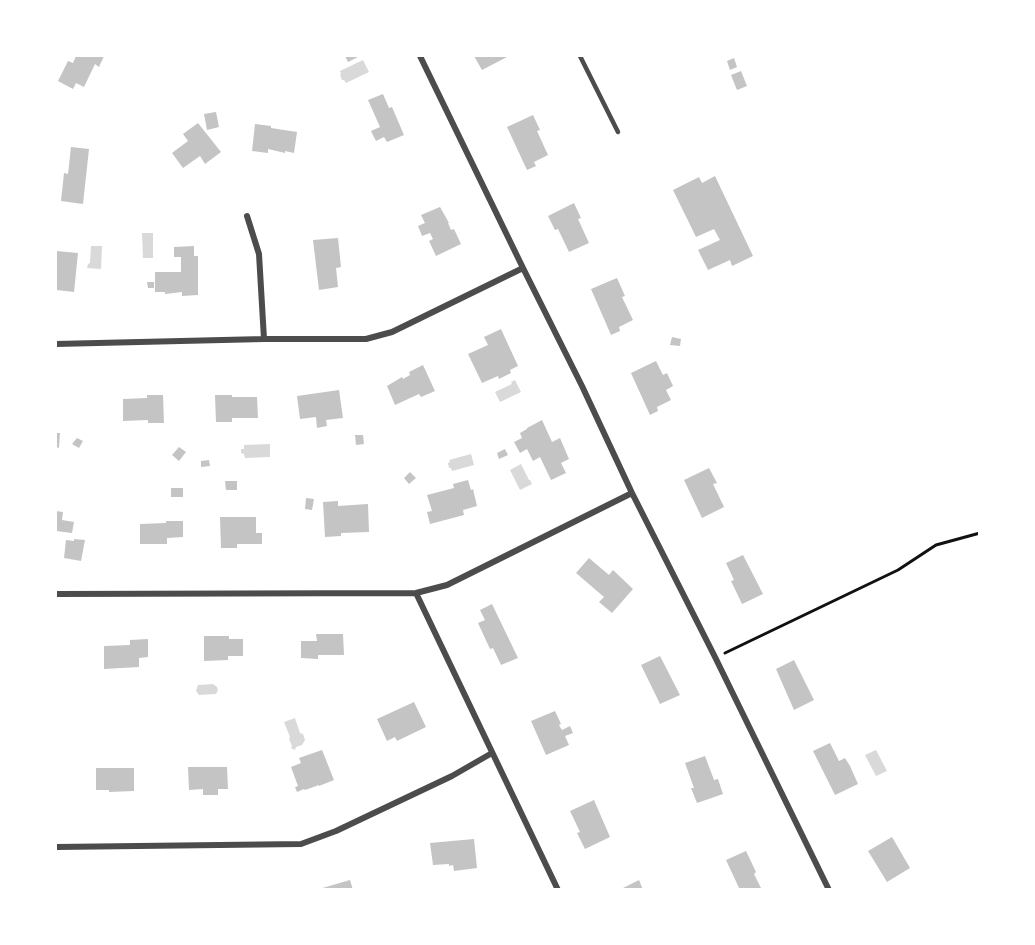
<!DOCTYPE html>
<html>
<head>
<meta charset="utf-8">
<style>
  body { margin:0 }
  #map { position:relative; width:1035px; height:945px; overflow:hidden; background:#fff; font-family:Rubik,sans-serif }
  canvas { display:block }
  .frame { position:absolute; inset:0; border:57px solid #fff; pointer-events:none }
</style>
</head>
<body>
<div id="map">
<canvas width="1035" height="945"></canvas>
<div class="frame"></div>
</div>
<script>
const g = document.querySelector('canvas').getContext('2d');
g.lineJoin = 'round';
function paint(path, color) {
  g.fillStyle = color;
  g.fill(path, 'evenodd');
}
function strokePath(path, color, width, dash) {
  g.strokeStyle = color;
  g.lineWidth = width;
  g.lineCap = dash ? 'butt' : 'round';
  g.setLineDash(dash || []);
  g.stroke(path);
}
paint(new Path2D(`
  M363,60l6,12 -23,11 -2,-3h-2l-2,-5 1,-1 -1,-3z
  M142,233h11v25h-10z
  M91,246h11l-1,23 -14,-1 1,-4 2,-1z
  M515,380l6,12 -21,10 -5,-10 17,-8 -1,-2z
  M270,444v13l-25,1 -1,-4 -3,-1v-4h3v-4z
  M471,454l3,11 -22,6 -1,-3h-2l-1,-5 2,-1 -1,-2z
  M521,464l8,16h1l2,4 -12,6 -10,-20z
  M213,684l4,3 1,3 -2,4 -17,1 -3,-4 2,-6z
  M295,718l5,15 3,1 2,6 -3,5 -6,2 -1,3 -4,-2 1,-2 -3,-7 1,-2 -6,-15z
  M876,750l11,21 -11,5 -11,-21z`), '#d9d9d9');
paint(new Path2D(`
  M76,56h28l-5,11 -4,-3 -11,23 -8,-4 -3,6 -15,-8 10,-20 5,2z
  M345,56h15l-12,6z
  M474,56h32l1,1 -25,13z
  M734,58l3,9 -7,3 -3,-9z
  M741,71l6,15 -10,4 -6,-15z
  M383,94l6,14 3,-1 12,28 -17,7 -3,-5 -8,4 -5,-10 9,-4 -12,-27z
  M216,112l3,15 -12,3 -3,-16z
  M533,115l7,15 -3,1 11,24 -14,7 2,4 -9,4 -20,-43z
  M198,123l23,29 -16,12 -5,-8 -17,12 -11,-15 16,-12 -5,-7z
  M255,124l16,2v2l26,4 -3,21 -9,-2v2l-17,-4v4l-16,-2z
  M71,147l18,2 -6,55 -22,-3 3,-28 4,1z
  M715,176l38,80 -21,10 -2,-6 -22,10 -10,-20 22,-10 -6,-11 -18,8 -23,-47 26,-13 3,6z
  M574,203l7,15 -3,1 11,24 -20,9 -11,-23 -3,1 -7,-14z
  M440,207l9,16h-1l3,7 3,-1 7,15 -25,12 -7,-15 4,-2 -3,-6 -8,3 -4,-10 7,-3 -4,-8z
  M338,238l3,29 -5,1 2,19 -19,3 -6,-50z
  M194,246v10h4v39l-16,1v-4l-17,2v-2h-10v-20h26v-15h-7v-10z
  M56,251l22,2 -4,39 -18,-2z
  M617,278l8,18 -3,1 11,23 -14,7 1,4 -9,4 -20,-46z
  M147,282h7v6h-6z
  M501,329l17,37 -8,4 1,3 -12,6 -1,-3 -16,7 -14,-29 20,-9 -4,-8z
  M672,337l9,2 -1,7 -10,-1z
  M656,361l7,14 4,-2 6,13 -7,4 5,10 -14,7 1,4 -8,4 -19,-42z
  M423,365l12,26 -14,6 -2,-3 -24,11 -8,-19 15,-9 1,2 7,-4 -1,-3z
  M339,390l4,28 -17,2 1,6 -10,2 -1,-11 -16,2 -3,-23z
  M147,395h16l1,28h-16v-3l-25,1v-22l24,-1z
  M215,395h17v2h25l1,21h-26v4h-16z
  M542,420l10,22 8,-4 9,21 -8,4 5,10 -15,7 -11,-23 -7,4 -6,-12 -7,4 -6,-11 8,-4 -2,-5 7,-4v-1z
  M56,433h4l-1,15 -3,-1z
  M355,435h8l1,9 -8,1z
  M77,438l6,3 -4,7 -7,-4z
  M179,447l7,5 -7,9 -7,-6z
  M505,449l3,6 -9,4 -2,-6z
  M209,460l1,6 -9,1v-6z
  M709,468l8,15 -4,1 11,23 -22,11 -18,-38z
  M410,472l6,6 -7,6 -5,-6z
  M468,480l3,10 2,-1 4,17 -14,4 1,5 -34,9 -3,-12 5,-1 -5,-16 27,-7 -1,-4z
  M225,481h12v9h-11z
  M171,488h12v9h-12z
  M306,498l8,1 -2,11 -7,-1z
  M338,501v5l30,-2 1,28 -28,1v3l-16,1 -2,-35z
  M56,511l7,1 -1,8 12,2 -2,11 -16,-2z
  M220,517h36v16h6v11h-25v4h-16z
  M166,521h17v16l-16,1v6h-27v-20l26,-1z
  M74,539l11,1 -4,21 -17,-3 2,-18 8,1z
  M743,555l20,39 -21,10 -11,-23 3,-1 -8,-17z
  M589,558l20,17 4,-5 20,19 -21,24 -13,-11 5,-5 -28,-24z
  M492,604l26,54 -17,7 -8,-17 -3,1 -12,-26 7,-3 -5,-10z
  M316,634h27l1,21h-26v4l-17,-1v-17h16z
  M204,636h25v3h14v17h-15v4l-24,1z
  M148,639v18l-9,1v9l-35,2v-23l26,-1v-5z
  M660,656l20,39 -20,9 -19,-39z
  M794,660l20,40 -20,10 -18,-41z
  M414,702l12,25 -29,14 -2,-4 -8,4 -10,-22z
  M555,711l6,13 -2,1 3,5 8,-4 3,7 -8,3 4,9 -23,10 -15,-34z
  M830,743l9,18 6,-3 5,8 8,18 -23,11 -22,-44z
  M322,750l12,30 -15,6v-1l-14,5 -1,-1 -7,3 -2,-5 3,-1 -7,-19 10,-4 -2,-5z
  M705,756l9,24 4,-1 5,15 -26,9 -6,-15h3l-9,-25z
  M188,767h39l1,22h-10v6h-15v-6l-14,1z
  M96,768h38v23l-25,1v-2h-13z
  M594,800l16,37 -25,12 -8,-16 3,-1 -10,-21z
  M892,837l18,31 -23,14 -19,-31z
  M474,839l3,29 -23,3 -1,-6 -4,1v-2l-16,1 -3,-22z
  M746,851l10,21 -2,2 8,16h-22l-14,-30z
  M350,880l3,10h-34v-1z
  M639,880l4,10h-24z`), '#c4c4c4');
strokePath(new Path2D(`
  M725,653l173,-83 38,-25 44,-12`), '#111', 3);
strokePath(new Path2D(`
  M580,56l38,76`), '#4c4c4c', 4.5);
strokePath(new Path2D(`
  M420,56l103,212 59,118 50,107 83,164 114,233
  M247,216l12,38 5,85
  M56,344l208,-5h102l26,-7 131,-64
  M416,593l142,297
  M56,594l360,-1 31,-8 185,-92
  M56,847l245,-3 35,-13 116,-55 40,-23`), '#4c4c4c', 6);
</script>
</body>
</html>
